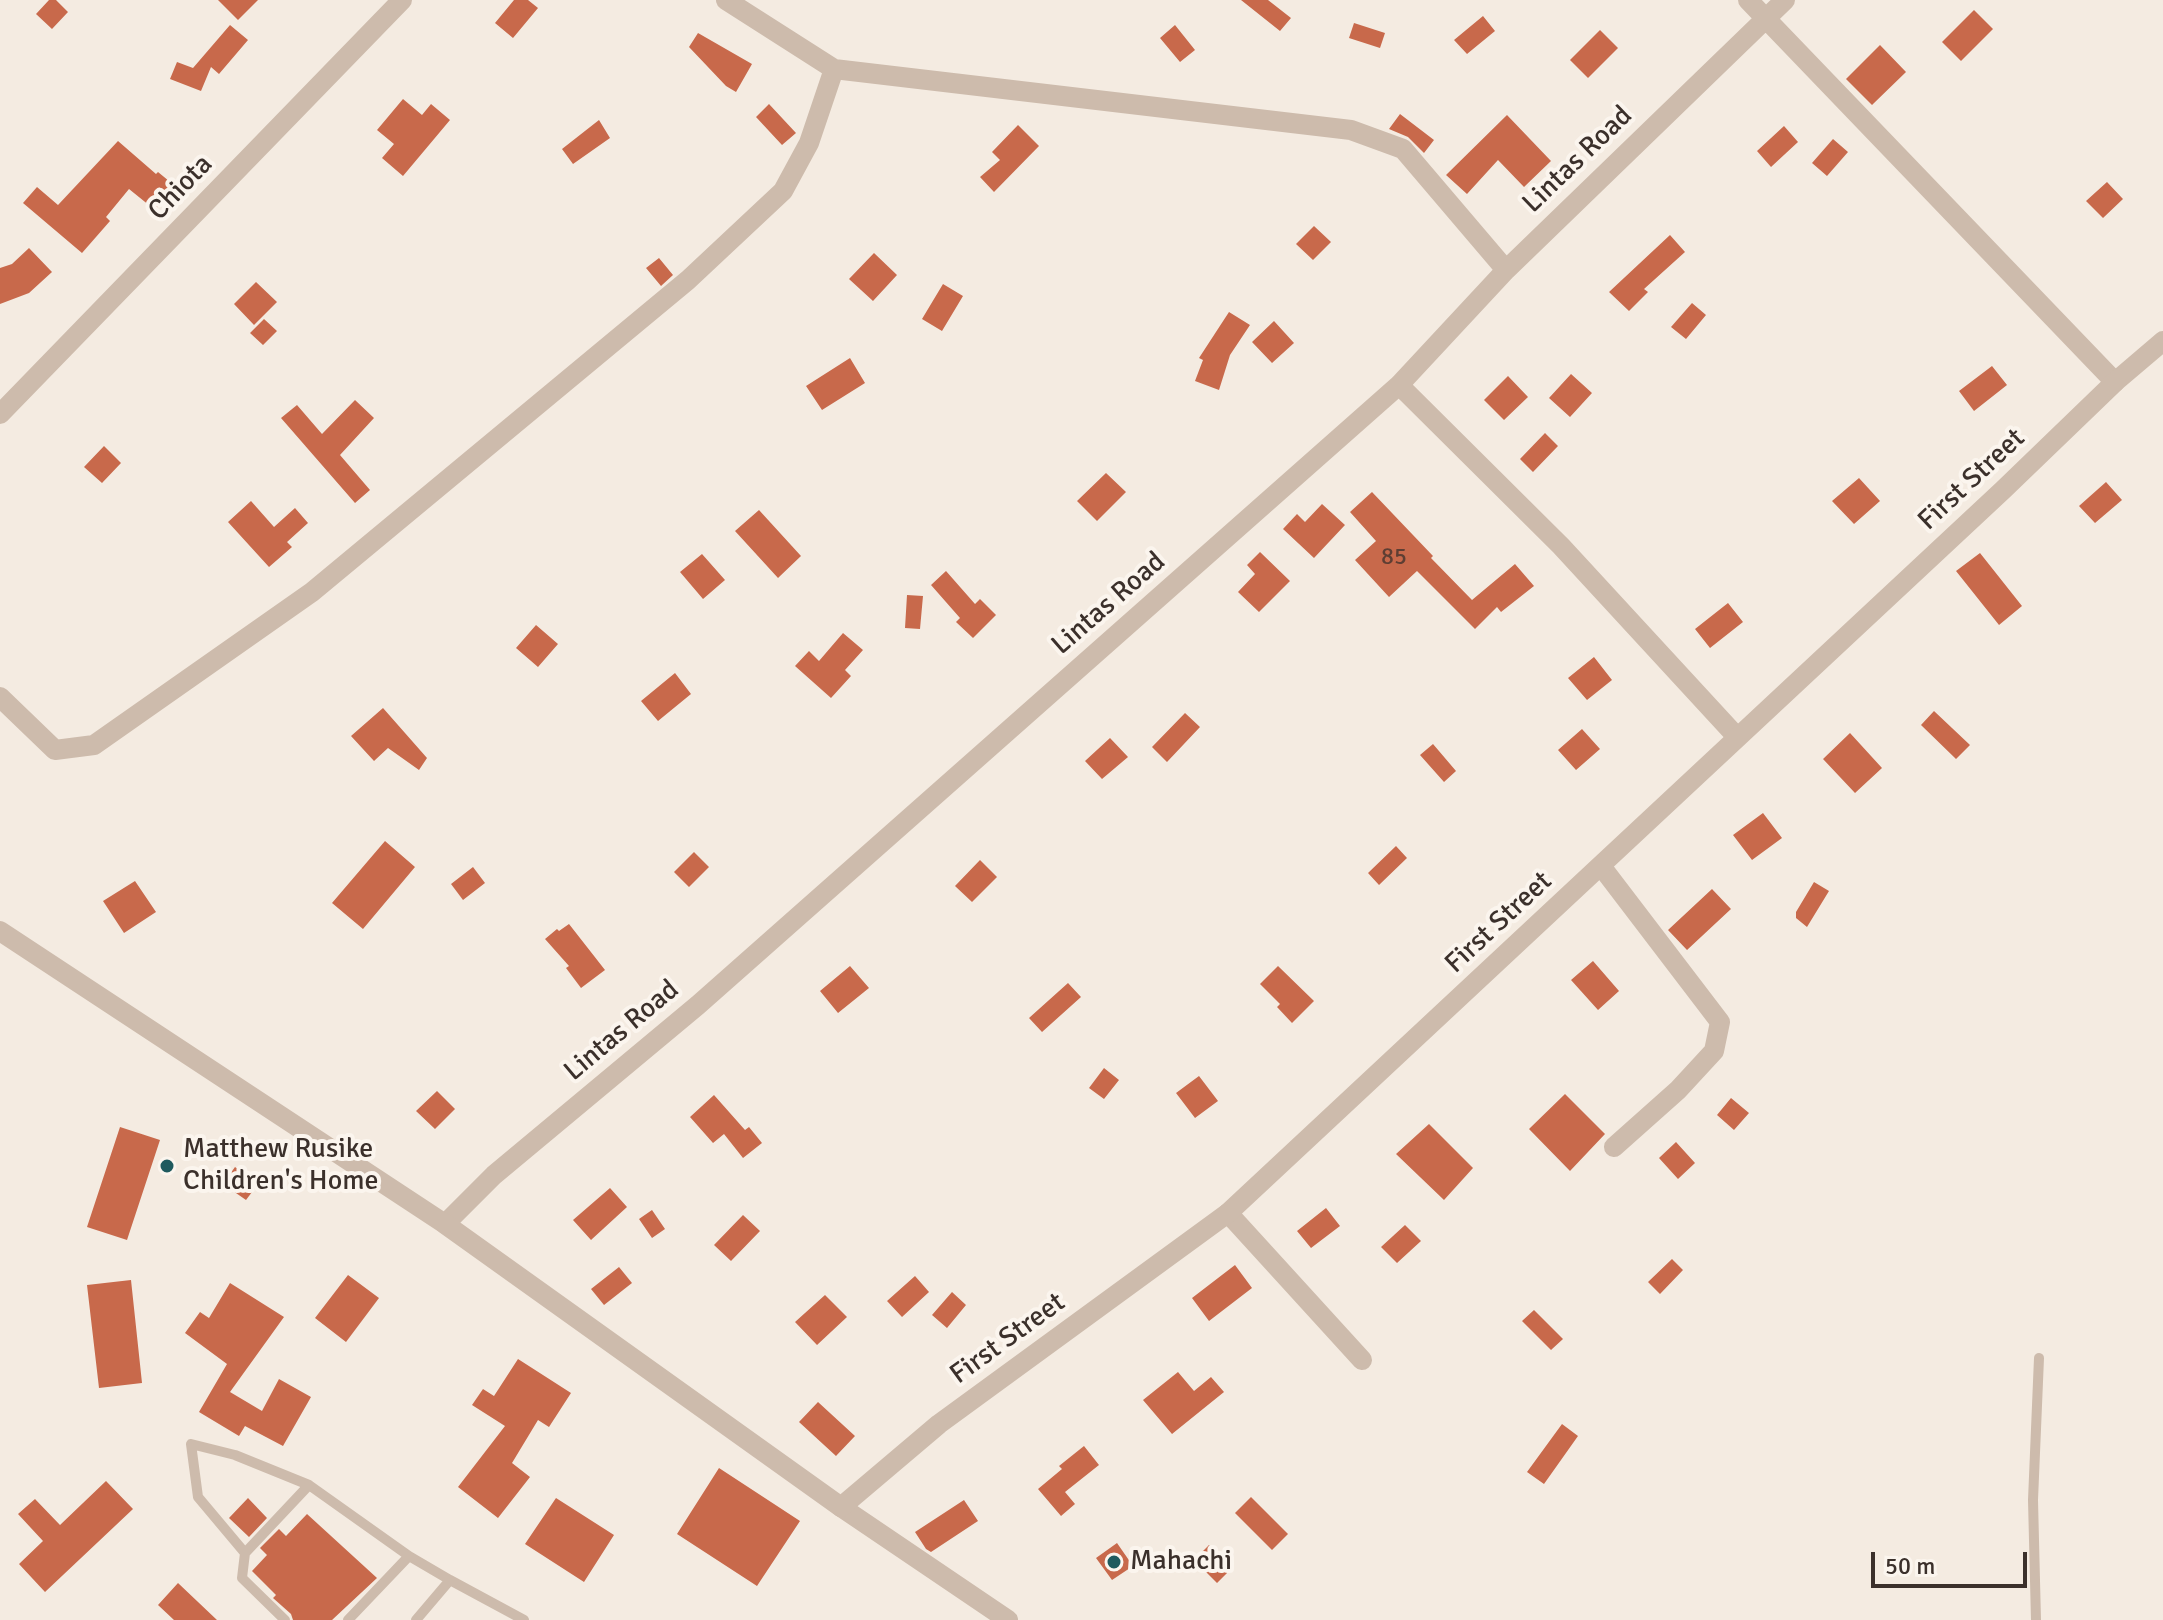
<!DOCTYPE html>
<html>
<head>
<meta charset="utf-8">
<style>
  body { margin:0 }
  #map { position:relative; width:2163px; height:1620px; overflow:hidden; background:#f4ebe1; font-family:Signika,sans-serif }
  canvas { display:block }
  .scale { position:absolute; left:1871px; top:1552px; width:156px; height:36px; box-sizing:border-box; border:4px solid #3b302b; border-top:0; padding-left:10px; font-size:24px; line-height:28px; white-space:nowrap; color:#3b302b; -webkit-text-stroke:6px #fbf5ee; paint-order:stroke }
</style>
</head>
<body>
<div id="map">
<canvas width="2163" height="1620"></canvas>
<div class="scale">50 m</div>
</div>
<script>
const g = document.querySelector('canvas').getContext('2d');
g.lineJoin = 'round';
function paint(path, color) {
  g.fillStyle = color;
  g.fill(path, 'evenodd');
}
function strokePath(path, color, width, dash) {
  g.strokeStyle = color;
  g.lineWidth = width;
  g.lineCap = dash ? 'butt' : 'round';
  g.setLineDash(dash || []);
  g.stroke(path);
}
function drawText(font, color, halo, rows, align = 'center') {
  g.font = font + ' Signika,sans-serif';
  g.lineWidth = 8;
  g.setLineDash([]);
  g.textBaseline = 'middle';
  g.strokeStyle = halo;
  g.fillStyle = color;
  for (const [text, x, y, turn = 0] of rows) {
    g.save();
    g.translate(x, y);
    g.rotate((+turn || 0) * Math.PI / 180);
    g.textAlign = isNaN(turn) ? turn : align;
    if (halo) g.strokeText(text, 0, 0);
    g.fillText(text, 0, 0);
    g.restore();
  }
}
paint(new Path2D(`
  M49,0h7l12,12 -16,17 -16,-15z
  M218,0h40l-20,20z
  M514,0h14l10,8 -25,30 -18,-15z
  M1241,0h27l23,18 -11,13z
  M1974,10l19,19 -32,32 -19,-19z
  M1483,16l12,15 -28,23 -13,-14z
  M1354,23l31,10 -5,15 -31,-10z
  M230,25l18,15 -29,34 -8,-7 -10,24 -31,-12 7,-17 16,6z
  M1175,25l20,25 -15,12 -20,-24z
  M1600,30l18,18 -30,30 -18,-18z
  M698,33l54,31 -16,28 -10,-6 -37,-39z
  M1880,45l26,27 -34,33 -26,-26z
  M403,99l19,16 9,-11 19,16 -47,56 -21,-18 12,-14 -17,-14z
  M769,104l27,29 -14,12 -26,-28z
  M1400,114l34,26 -10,13 -16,-16 -19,-8z
  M1507,115l44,46 -27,26 -26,-27 -31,34 -21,-19z
  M599,120l11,18 -37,26 -11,-15z
  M1018,125l21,21 -45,46 -14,-15 20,-17 -8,-8z
  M1784,126l14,16 -27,25 -14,-16z
  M1833,139l15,13 -21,24 -15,-13z
  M118,141l38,33 2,-2 17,14 -20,24 -26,-21 -23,28 4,4 -28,32 -59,-50 14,-16 21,18z
  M2107,182l16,17 -20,19 -17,-17z
  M1314,226l17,16 -18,18 -17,-16z
  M1670,235l15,17 -41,37 4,3 -19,19 -20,-19z
  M29,248l23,24 -23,21 -29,11v-36l12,-4z
  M874,253l23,22 -24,26 -24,-22z
  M659,258l14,17 -12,11 -15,-18z
  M256,282l21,20 -23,23 -20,-21z
  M943,284l20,12 -21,35 -20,-12z
  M1692,303l14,12 -20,24 -15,-12z
  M1229,312l21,13 -20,30 -11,35 -24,-9 8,-21 -4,-2z
  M264,319l13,12 -14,14 -13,-12z
  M1274,321l20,22 -22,20 -20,-21z
  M850,358l15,25 -43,27 -16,-24z
  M1992,366l15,19 -33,26 -15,-20z
  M1571,374l21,19 -22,24 -21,-19z
  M1508,376l20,21 -24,23 -20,-20z
  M355,400l19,18 -34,37 30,35 -15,13 -74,-85 16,-13 25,29z
  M1545,433l13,13 -25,26 -13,-13z
  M104,446l17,17 -19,20 -18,-16z
  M1106,473l20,19 -29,29 -20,-20z
  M1859,478l21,23 -26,23 -22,-23z
  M2106,482l16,18 -27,23 -16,-17z
  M1372,492l61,64 -2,2 41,42 43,-36 19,22 -33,26 -4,-5 -22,22 -58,-58 -28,26 -34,-37 21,-19 -26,-29z
  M251,501l23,26 21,-19 13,15 -21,19 5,5 -23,20 -41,-45z
  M1322,504l23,21 -31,33 -31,-29 14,-15 8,8z
  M759,510l42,46 -23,22 -43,-47z
  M1260,552l30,29 -31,31 -21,-20 17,-18 -8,-9z
  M1980,553l42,53 -23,19 -43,-54z
  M702,554l23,26 -22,19 -23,-27z
  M946,571l29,33 5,-5 16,16 -23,23 -17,-16 4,-4 -29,-33z
  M907,595l16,1 -3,33 -15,-1z
  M1728,603l15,19 -33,26 -15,-19z
  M536,625l22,19 -20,23 -22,-19z
  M843,633l20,17 -18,20 6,6 -20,22 -36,-32 14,-15 10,10z
  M1594,657l18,23 -25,20 -19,-22z
  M675,673l16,21 -33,27 -17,-20z
  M383,708l44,50 -8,12 -31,-22 -14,13 -23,-25z
  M1934,711l36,34 -14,14 -35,-34z
  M1185,713l15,14 -33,35 -15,-15z
  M1582,729l18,20 -24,21 -18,-20z
  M1850,733l32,35 -27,25 -32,-34z
  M1110,738l18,19 -26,22 -17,-18z
  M1433,744l23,27 -12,11 -24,-27z
  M1763,813l19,25 -30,22 -19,-25z
  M385,841l30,26 -52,62 -31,-26z
  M1396,846l11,12 -28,27 -11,-12z
  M694,852l15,15 -20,20 -15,-15z
  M980,860l17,17 -25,25 -17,-16z
  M473,867l12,16 -22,17 -12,-16z
  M135,881l21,31 -32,21 -21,-32z
  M1814,882l15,9 -22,36 -11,-9v-6z
  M1712,889l19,20 -44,41 -19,-20z
  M569,924l36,46 -24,18 -15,-20 3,-2 -24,-27 12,-10 2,2z
  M1593,961l26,30 -21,19 -27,-30z
  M850,966l19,22 -31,25 -18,-22z
  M1278,966l36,35 -22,22 -15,-16 3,-3 -20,-20z
  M1068,983l13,14 -39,35 -13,-14z
  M1104,1068l15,12 -15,19 -15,-11z
  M1199,1076l19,25 -23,17 -19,-25z
  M437,1091l18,18 -20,20 -19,-18z
  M1565,1094l40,40 -35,37 -41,-42z
  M714,1095l31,35 4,-3 13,16 -19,15 -19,-24 -11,9 -23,-26z
  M1731,1098l18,15 -15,17 -17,-15z
  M1429,1124l44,44 -29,32 -48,-46z
  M120,1127l40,13 -33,100 -40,-13z
  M1676,1142l19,21 -17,16 -19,-21z
  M235,1167l23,17 -12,16 -23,-16z
  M610,1188l17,19 -36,33 -18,-20z
  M1326,1208l14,18 -29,22 -14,-17z
  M652,1210l13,19 -13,9 -13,-19z
  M743,1215l17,16 -29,30 -17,-16z
  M1405,1225l16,16 -24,22 -16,-16z
  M1672,1259l11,11 -23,24 -12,-12z
  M1235,1265l17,23 -43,33 -17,-23z
  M619,1267l13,16 -28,22 -13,-16z
  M348,1275l31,23 -33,44 -31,-24z
  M915,1276l14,16 -27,25 -15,-16z
  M131,1280l11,103 -43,5 -12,-103z
  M230,1283l54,34 -54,75 32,19 17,-32 32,18 -28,49 -38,-20 -6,10 -40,-24 28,-48 -42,-31 15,-21 9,6z
  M952,1292l14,13 -19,23 -15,-13z
  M825,1295l22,22 -30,28 -22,-23z
  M1534,1310l29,29 -12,11 -29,-29z
  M518,1359l53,34 -22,34 -11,-7 -26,43 18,14 -32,41 -40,-31 47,-61 -33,-21 11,-16 11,7z
  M1178,1372l16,19 17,-14 13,15 -52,42 -29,-34z
  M818,1402l37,34 -19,20 -37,-34z
  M1562,1424l16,12 -34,48 -17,-12z
  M1084,1446l15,19 -34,27 10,12 -14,12 -23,-27 24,-20 -3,-3z
  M719,1468l81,53 -43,65 -80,-52z
  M106,1481l27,28 -88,83 -26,-28 24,-23 -25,-27 17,-15 25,26z
  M1251,1497l37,37 -16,16 -37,-37z
  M248,1498l19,20 -18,19 -20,-19z
  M556,1498l58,37 -30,47 -59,-38z
  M964,1500l14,21 -47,31 -5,-3 -11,-17z
  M307,1514l70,64 -45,42h-39l-2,-6 -18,-16 3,-3 -24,-24 15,-16 -7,-7 19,-19 7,7z
  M1117,1543l16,23 -21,14 -16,-22z
  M1209,1545l23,23 -15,15 -23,-23z
  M178,1583l39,37h-43l-16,-15z`), '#c8694b');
strokePath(new Path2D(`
  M245,1553l64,-68
  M285,1620l-43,-42 3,-25 -47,-56 -7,-53 44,11 74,30 100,71 41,24
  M348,1620l61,-64
  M416,1620l34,-40 74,40
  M2036,1620l-3,-120 6,-142`), '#cdbbac', 10);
strokePath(new Path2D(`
  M726,0l108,69 517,61 52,19 103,121
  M1748,0l367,382
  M1399,385l162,161 176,191
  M0,697l55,53 39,-5 218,-153 376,-312 95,-89 26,-48 25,-74
  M1601,866l119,156 -6,29 -36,39 -64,57
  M1228,1213l134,147
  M445,1224l49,-49 204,-170 701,-620 107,-115 279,-270
  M841,1507l167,113`), '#cdbbac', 20);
strokePath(new Path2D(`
  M0,414l402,-414
  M0,931l445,293 396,283 98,-83 289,-211 775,-723 112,-108 48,-41`), '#cdbbac', 20);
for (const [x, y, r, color] of [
  [167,1166,8,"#1f5a5e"],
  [1114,1562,8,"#1f5a5e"]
]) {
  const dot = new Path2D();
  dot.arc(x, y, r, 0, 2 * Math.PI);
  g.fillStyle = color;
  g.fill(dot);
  strokePath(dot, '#fbf5ee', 3);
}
drawText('24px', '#5e3e33', null, [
  ["85",1394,558]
]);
drawText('28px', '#3b302b', '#fbf5ee', [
  ["Lintas Road",1578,160,-44],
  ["Chiota",181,188,-46],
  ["First Street",1972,480,-43],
  ["Lintas Road",1109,604,-41],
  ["First Street",1499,923,-43],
  ["Lintas Road",622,1031,-40],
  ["First Street",1008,1339,-36]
]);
drawText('28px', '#3b302b', '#fbf5ee', [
  ["Matthew Rusike",183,1150],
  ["Children's Home",183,1182],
  ["Mahachi",1130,1562]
], 'left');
</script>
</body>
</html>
